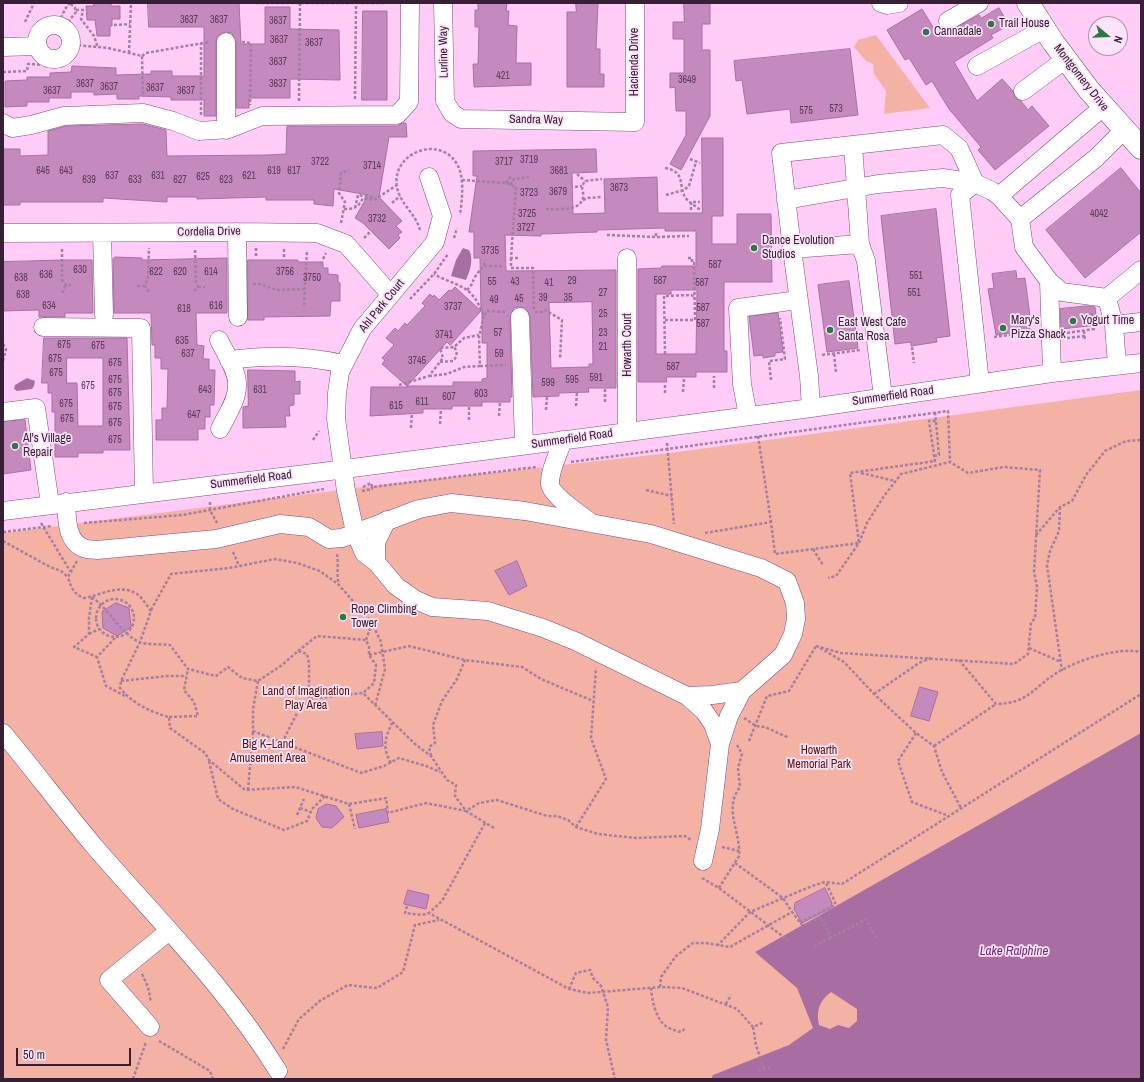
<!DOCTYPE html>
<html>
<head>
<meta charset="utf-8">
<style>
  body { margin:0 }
  #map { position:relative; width:1144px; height:1082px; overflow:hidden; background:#ffccf8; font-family:"Archivo Narrow",sans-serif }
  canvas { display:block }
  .frame { position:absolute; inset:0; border:4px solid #372035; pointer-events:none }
  .north { position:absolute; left:1088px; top:16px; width:40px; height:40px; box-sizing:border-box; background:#fde3f9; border:1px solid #ae95ab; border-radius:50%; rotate:109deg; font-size:11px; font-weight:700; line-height:16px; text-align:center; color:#372035 }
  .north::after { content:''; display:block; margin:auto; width:14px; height:18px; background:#2e7845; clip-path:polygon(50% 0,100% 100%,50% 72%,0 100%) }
  .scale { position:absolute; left:16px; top:1048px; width:115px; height:18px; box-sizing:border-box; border:2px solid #372035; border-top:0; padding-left:5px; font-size:12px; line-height:14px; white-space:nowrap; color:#372035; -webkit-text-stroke:3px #fde3f9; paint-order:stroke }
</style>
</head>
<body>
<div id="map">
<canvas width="1144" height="1082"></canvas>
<div class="frame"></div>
<div class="north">N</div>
<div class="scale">50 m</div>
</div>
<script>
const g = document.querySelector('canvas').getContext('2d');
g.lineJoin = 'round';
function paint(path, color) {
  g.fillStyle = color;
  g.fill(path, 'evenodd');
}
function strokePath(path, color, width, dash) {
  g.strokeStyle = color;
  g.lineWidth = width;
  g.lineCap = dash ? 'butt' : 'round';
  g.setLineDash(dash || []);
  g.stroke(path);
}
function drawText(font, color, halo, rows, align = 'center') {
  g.font = font + ' "Archivo Narrow",sans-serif';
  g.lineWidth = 3.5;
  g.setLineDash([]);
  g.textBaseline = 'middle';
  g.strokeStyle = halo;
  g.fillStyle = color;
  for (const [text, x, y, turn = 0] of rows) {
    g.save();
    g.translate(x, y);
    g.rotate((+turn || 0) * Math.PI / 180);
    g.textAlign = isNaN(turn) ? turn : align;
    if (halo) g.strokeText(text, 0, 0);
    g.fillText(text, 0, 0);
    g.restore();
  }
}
paint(new Path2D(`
  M876,35l54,73 -46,6 2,-23 -12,-17 -1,-10 -7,-3 -12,-14 4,-7z
  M1141,390v689h-1138v-546l360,-46 307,-34z`), '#f4b2a5');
paint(new Path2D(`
  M463,248l6,2c5,9 1,21 -3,30l-15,-4 5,-16z
  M27,378l8,3 -1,5 -2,3 -15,2 -3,-2 1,-4z
  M1141,733v346h-430l2,-4 76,-30 24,-17 -16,-40 -42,-36zM831,992l26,17v12l-8,7 -11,-3 -8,4 -11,-4c-3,-14 0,-24 12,-33z`), '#a96ea1');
const building = new Path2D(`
  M93,3h18v3h9v13h-8v7h-2v10h-13l-2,-16h-8l-1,-14h8z
  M148,3h91l2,41h24v-37h25v22l49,1 1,50 -50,-1v19h-41v10h-13v-66l-4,-9 -6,-1 -9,4 -1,6v74h-12v-16h-33v-3l-32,-1v3h-22v-5l-23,1v-3h-23v6h-22v4h-22v4l-22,1v-26l22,-1v-3h23v-4l21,-1 1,-6 44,2v7l35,-1v-3h21v5h32v-49h-55z
  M478,3h29l-1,8h3l-1,14 9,1 -1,37h15v22l-57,2 -1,-23h5l1,-37h-4v-17h3z
  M576,3h22l-2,46h4v25h4v13h-37v-75h9z
  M684,3h26v21h-8v26h8v66l-29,54 -11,-6 16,-29v-24h-10l-1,-24 -5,1v-15h14v-34h-11v-17h11z
  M999,8l10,17 -18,10 2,3 -39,24 23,39 25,-22 11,12 2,7 6,3 7,9 4,-4 17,20 -54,44 -17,-20 3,-3 -32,-38 -17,-28 -6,4 -17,-27 -4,2 -18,-30 35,-21 17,28 40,-22 2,3z
  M363,11h24v89h-25z
  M850,49l8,66 -67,8 -1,-14 -43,5 -5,-34 -6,1 -2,-20z
  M403,123h3l1,14h-18l-10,60 23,24 -6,5 6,6 -4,3 2,3 -11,11 -26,-26 -8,-5 13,-23 -34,-6 -1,17 -19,-2v-4h-48v-3l-69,2v-2h-30v5l-64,-4v4h-83v3h-17v-56h17v7l28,-1v-24l18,-5 77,-2 23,6 1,26 99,-1 20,-1 1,-28h110z
  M702,138h21v78h-11v28h25v-30h34l1,68h-48v69h3v21h-31v5h-30l1,5h-29v-113l23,-1 1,-2h34v-35h-31v-3l-68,2v2l-56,2v2l-36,-1 1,36 110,-1v118h-28l1,4 -30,1v3l-26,1 -3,-80 -5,-9 -6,-1 -5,1 -4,9 2,80h-2v5h-28v4h-30v3h-29v4l-53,3 1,-29h37l-26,-23 3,-4 -3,-2 12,-13 -8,-7 9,-10 3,3 7,-8 2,2 18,-19 -3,-3 8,-9 3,3 1,-2 5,5 10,-10 2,1 4,-4 26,24 -1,-53h-6v-26h-5l8,-56h-4v-25l123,-2 1,23 -25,1 1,41 32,-1 -1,-34 53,-2 1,36h44zM671,290h26l-1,64h-40v-60h15zM592,302l1,62h-4v3l-38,1 -2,-65zM482,310v33h5v35l-5,1v3h-29v4h-46l40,-44 3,3z
  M1121,168l20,25v39l-56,46 -39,-48z
  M936,209l14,127 -14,2 1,4 -26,4v-4l-16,2 -14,-128z
  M115,257l27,1v2l85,-2v55h-31l1,32 7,1 -1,13h6v11h6l-1,35h-4v12h-5v12h-7v11h-42v-20h6v-12h5l1,-39h-7v-11h-6v-13h-3l-1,-32h-37l-1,-54z
  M64,260h28l1,53h-28v4h-26v-7l-36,1v-49z
  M248,260h50v2h25v6h5v6l10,1v7l2,1v18h-9l-1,15 -66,1v3h-16z
  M1016,271l1,8 8,-1 6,46h-2l1,6 -34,5 -8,-46 6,-1 -2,-14z
  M849,281l9,67 -31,4 -9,-67z
  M1087,306l8,1 2,18 -36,4 -1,-20z
  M778,313l5,39 -8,1v3l-12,2v-3l-9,1 -5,-39z
  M44,338h83l3,112h-27v3h-25v4h-23v-45h-3v-19h-4v-10h-6zM67,358h36v68h-25l-1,-43h-10z
  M248,370l47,1v11l5,-1v13h-6v11l-5,1 1,10h-5l1,11 -43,1v-21l5,-1z
  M25,420l6,50 -28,4v-52z
  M517,561l10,25 -18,9 -14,-24z
  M116,603l13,5 2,19 -14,9 -14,-8 -1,-16z
  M920,687l18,5 -9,29 -18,-5z
  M382,732l1,14 -26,3 -2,-15z
  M327,804l9,2 8,11 -12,11 -10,-1 -6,-9 2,-9z
  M386,809l3,13 -30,6 -3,-13z
  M825,888l7,15 -1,5 -29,15 -8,-14 1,-6z
  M408,890l21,5 -3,14 -22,-5z`);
paint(building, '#c489bd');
strokePath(building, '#a96fa2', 1);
const minor = new Path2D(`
  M443,3l2,98 7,12 9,6 174,3v-119
  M881,3l6,2 12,-2
  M948,21l31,-18
  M37 42a17 17 0 1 1 34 0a17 17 0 1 1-34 0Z
  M226,42v88
  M3,47l35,-1
  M977,66l67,-37
  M1023,91l43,-32
  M3,123l9,5 19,-3 33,-9 79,-3 30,8 26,10 30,-2 33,-13 135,-1 12,-13 1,-99
  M853,145l7,99 6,17 17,136
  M429,177l13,39 -7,26 -73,87 -22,43 -3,21 -1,26 10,72 9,41 9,21 12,9 20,24 20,14 16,7 56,4 55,17 32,13 112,55 17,15 9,13 7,20
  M999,196l104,-89
  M786,200l92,-16 65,-6 32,5 17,8 7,5 21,23 4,28 25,34 3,92
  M1020,219l76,-61 28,-28
  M237,232l1,85
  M3,233l234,-1 80,1 29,11 44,50
  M102,233l2,82
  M792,249l-11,-96 162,-18 16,13 16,35 -15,12 20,188
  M1049,281l13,11 45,6 34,-28
  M1107,298l7,27 3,40
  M520,317l4,128
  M1114,325l27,-3
  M43,327l98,1 3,165
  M219,340c6,13 19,31 18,46 0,15 -11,30 -17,43
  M229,360c38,-5 77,-5 114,4
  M811,408l-2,-32 -17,-127 68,-5
  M3,412l33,-4 14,96
  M748,416l-6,-32 -4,-76 60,-8
  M627,431v-173
  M563,440c-4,13 -14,31 -13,44 1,11 31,31 40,38
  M66,502c1,15 0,40 18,46 3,2 9,1 13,2l119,-11 64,-15 29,3 20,12 13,-1 77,-29 32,-6 74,8 126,23 110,34 26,13 8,22 1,16 -3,15 -10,21 -41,36 -13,25 -9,28 -10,85 -7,32
  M3,511l319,-39 489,-64 241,-35 89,-10
  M376,562v-20l11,-22
  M687,696l25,-1 30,-4
  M3,733c31,37 60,76 91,113 64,74 133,142 184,225
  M150,1027l-41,-47 60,-49`);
const major = new Path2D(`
  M1028,3l25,39 36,48 52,58`);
strokePath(minor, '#814a7a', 19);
strokePath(major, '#814a7a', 23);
strokePath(new Path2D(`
  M256,3h128
  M76,10h7l-2,9 13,17 4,12
  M61,18l4,-9 5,-6
  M25,22l9,-19
  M68,22l8,-10 -1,-4 -5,-5
  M114,25l16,-1
  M242,42l9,1 -1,62
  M129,53l2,-50
  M142,56l4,-3 63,-11
  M3,72l24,-1 1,-7c24,1 36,5 48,-19l32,3 34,8 1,41
  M355,99l1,-96
  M299,101l1,-98
  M201,115v-72
  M690,159l10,4
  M665,168c21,4 13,16 20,29 3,5 11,9 15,13
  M577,174l8,7
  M462,180l44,3 10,4 -5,71h9
  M506,183l5,-7
  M510,185l4,-6 15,-2
  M575,187l7,-1
  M666,195l18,-5 5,-4 7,-24
  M583,200l5,-2 14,-1
  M392,203l8,-7
  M355,208l3,-13 14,2v-1
  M344,209c10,0 14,-1 19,-11l11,2 23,-15
  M546,209c10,0 34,3 37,-11 1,-4 -1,-8 -1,-12l3,-5 17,-2
  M691,210v-8h9
  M341,223l4,-21 -6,-9 2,-20 8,-3
  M420,230c-4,-16 -20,-26 -23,-43 -6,-34 42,-53 60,-23 8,14 5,36 3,51
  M656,233v4l33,-1
  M607,235l49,2
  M364,238l6,-6
  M454,238l3,-10
  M62,249v31l4,5h5
  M256,256v-8
  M284,257v-9
  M511,258v10h22l1,42
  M323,259l3,-6
  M484,266h19
  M253,284h6l18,6 28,-1
  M137,286h8
  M198,287h7
  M467,290c7,-7 4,-6 8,-13 4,-7 9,-9 10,-17
  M194,291l4,-4 -2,-5 -1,-34
  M149,292l-4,-6 3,-9 1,-29
  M62,293l4,-8
  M410,299l24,-25 14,-20
  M304,305l3,-55
  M535,312h8l2,-2 17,10 -2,39
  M484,315l3,-4 19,1
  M665,320h30l-1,-57h-2v-5h-5
  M1084,331l1,10
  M1067,333l27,-4 -2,-17
  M994,337l38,-5v-3
  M1067,338l18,-2
  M3,344l3,5 -3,12
  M912,347l2,16
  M665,354l-1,-58 27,-1 4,2
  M834,354l2,19
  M822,355l38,-5
  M440,362l13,-1c4,-4 5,-9 1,-14l10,-9 15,-3
  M480,366l26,-1
  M429,376l18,-2 17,-7 16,-1 -1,-29 5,-22c-4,-6 -6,-14 -11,-19 -9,-12 -27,-14 -39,-22
  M771,380l-2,-19 16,-2 -5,-41
  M399,385l30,-9 14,-18 -3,-10 14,-1
  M665,385v10
  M714,388v-12
  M683,392l1,-13
  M605,402v-14
  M576,406l1,-14
  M546,410l1,-13
  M499,416l1,-14
  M469,420v-14
  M440,424l1,-15
  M411,428l1,-15
  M758,436l13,86
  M313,440l6,-9
  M667,443l7,81
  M934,456l5,-1 -4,-43
  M571,462l377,-51 2,51
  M935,462l-6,-41h7
  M861,473l34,8
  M363,487l8,-4 1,4 164,-20
  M646,490l26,6
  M362,491l10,-2v-2
  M210,502v8l7,13
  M1060,507l-1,24 -9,20 -3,14 15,106
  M41,523l29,48
  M84,523l98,-8 142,-26
  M3,532l49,-6
  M705,533l66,-11 4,32 84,-11 -9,-70 85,-12
  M1036,535l24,-28 12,-6 14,-26 19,-24 21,-10 15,-1
  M3,541l47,26 11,4 7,6
  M813,549l10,16
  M233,552l6,14
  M337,554c2,11 -1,21 2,31
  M77,561l-9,16c3,11 6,17 16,21 18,-3 35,-15 53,-4 5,3 10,12 14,17l-11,31 -19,39 -1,7c12,15 30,24 49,29l1,11 35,25 4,7 36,30 50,-3 54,17 37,-6 2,15 38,-10 40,8 13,-8 18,-3 50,16h10l11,4 8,7 22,7 39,4 48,-2 6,4
  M92,597c16,12 30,37 47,45 8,3 22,2 31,3l18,24 28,7 12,-9 14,11 16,3 24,-16 16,-14 9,3 2,9v36l54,-6 52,51 16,12 16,24 9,5 -1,11 11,15 28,17
  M92,597l-3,21v16l-15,13 23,10
  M96 618a19 19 0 1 1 38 0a19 19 0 1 1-38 0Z
  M151,610l20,-36 58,-6 46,-9 22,4 23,8 19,14 33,38 9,19 4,27 -10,37
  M89,634l10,-5
  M115,638l-18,19 9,29 21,11
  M366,640l6,-17
  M816,646l25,7 173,11 14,-10 3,-31 4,-5 2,-31 -3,-15 6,-102 -36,-3 -36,6 -18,-11 -49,12 -17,22 -17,27 -8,20 -23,33 -8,2
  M820,648l24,14 30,32 42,39 18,13 8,26 19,36
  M1029,648l32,14
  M298,651l19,-15 49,4 3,7v8l7,10 -2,18 -11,10
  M369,655l40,-9 56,14 57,7 19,12 52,22
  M959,660l37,44c32,-1 35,-14 59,-30 22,-14 61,-27 86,-22
  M121,681l46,-5h19
  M258,681l-5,28v22l108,42 23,-7 15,-8 27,8 14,6
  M874,694l45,-31 12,-5
  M169,717l29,-1 -4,-14 -10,-12 4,-21
  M744,718l12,8 9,1 24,11
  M916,733l-18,28 14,41 37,14
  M749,741l18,-45 22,-5 27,-45
  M282,743l15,-30 12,-14
  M934,746l62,-42
  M431,756l-2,-9 6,-4 -2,-18 9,-24 15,-22 8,-19
  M209,761l9,38 15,10 51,21 23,-9 5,-12 13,-13
  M391,763c-9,-15 -6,-25 1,-40
  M248,790l5,-59
  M349,804l6,25
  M300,808l11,4
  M297,815l7,-16
  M485,823l-43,78 -13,12 140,76 19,4 72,-6 22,1 55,21 16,18 11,-5
  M576,827l30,-48 -15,-41 5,-70
  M722,847l17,4
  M735,863l48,35 9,14
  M702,878l17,10 70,53
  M719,888l20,-32c2,-25 -16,-47 1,-69l-2,-19 4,-14 -5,-9
  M407,906l-2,7 17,2 7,-2
  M800,923l35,-18v-3l-9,-19
  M717,946l33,-34 62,-26 13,-4 17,2 299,-190
  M814,946l17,-8
  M142,974l6,13 3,15
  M660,987l1,-10 15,-21 17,-13h13l24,4 62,-35 11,14 17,-9 11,21 35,-19 10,19
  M651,988c1,12 5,34 18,40 4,2 8,3 12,4l5,-4
  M569,989l7,-16 14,-3 3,8 8,8 7,21 -2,33 9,39
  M726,1004l5,-9
  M753,1027l3,18 8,24
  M159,1041l51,30 3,8
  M283,1049l16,-30 22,-19 27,-15 29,3 26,-16 12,-47 24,-5
  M758,1071l12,-4
  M133,1079l13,-37`), '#a57fa1', 2.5, [3, 2]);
strokePath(minor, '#fff', 18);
strokePath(major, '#fff', 22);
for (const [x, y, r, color] of [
  [991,24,4,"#2e7845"],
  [926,32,4,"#2e7845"],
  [754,248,4,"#2e7845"],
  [1073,321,4,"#2e7845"],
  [1003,328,4,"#2e7845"],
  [830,330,4,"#2e7845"],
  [15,446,4,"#2e7845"],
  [343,617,4,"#2e7845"]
]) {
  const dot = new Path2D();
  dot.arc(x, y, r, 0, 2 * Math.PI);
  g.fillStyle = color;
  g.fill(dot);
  strokePath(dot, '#fde3f9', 1.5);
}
drawText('10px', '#5a3a57', null, [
  ["3637",189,20],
  ["3637",219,20],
  ["3637",278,21],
  ["3637",279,40],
  ["3637",314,43],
  ["3637",278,62],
  ["421",503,76],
  ["3649",687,80],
  ["3637",85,84],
  ["3637",278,84],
  ["3637",109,87],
  ["3637",155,88],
  ["3637",52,91],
  ["3637",186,91],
  ["573",836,109],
  ["575",806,111],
  ["3719",529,160],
  ["3722",320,162],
  ["3717",504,162],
  ["3714",372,166],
  ["645",43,171],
  ["643",66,171],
  ["619",274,171],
  ["617",294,171],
  ["3681",559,171],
  ["637",112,176],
  ["631",158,176],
  ["621",249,176],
  ["625",203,177],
  ["639",89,180],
  ["633",135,180],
  ["627",180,180],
  ["623",226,180],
  ["3673",619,188],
  ["3679",558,192],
  ["3723",529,193],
  ["3725",527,214],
  ["4042",1099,214],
  ["3732",377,219],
  ["3727",526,228],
  ["3735",490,251],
  ["587",715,265],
  ["630",80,270],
  ["622",156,272],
  ["620",180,272],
  ["614",211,272],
  ["3756",285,272],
  ["636",46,275],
  ["551",916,276],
  ["638",21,278],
  ["3750",312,278],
  ["29",572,281],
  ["587",660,281],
  ["55",492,282],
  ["43",515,282],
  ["41",549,283],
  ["587",702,283],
  ["27",603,293],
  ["551",914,293],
  ["638",23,295],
  ["39",543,298],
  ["35",568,298],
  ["45",519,299],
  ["49",494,300],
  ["634",49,306],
  ["616",216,306],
  ["3737",453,307],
  ["587",703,308],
  ["618",184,309],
  ["25",603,314],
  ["587",703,324],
  ["57",498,333],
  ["23",603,333],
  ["3741",444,335],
  ["635",182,341],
  ["675",64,345],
  ["675",98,346],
  ["21",603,347],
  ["637",188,354],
  ["59",499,354],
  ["675",55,359],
  ["3745",417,361],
  ["675",115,363],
  ["587",673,367],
  ["675",56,373],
  ["591",596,378],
  ["675",115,380],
  ["595",572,380],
  ["599",548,383],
  ["675",88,386],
  ["643",205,390],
  ["631",260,390],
  ["675",115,393],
  ["603",481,394],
  ["607",449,397],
  ["611",422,402],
  ["675",66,404],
  ["615",396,406],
  ["675",115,407],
  ["647",194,415],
  ["675",67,419],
  ["675",115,423],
  ["675",115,440]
]);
drawText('12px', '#372035', '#fde3f9', [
  ["Trail House",999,24],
  ["Cannadale",934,32],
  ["Dance Evolution",762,241],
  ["Studios",762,255],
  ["Mary's",1011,321],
  ["Pizza Shack",1011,335],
  ["Yogurt Time",1081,321],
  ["East West Cafe",838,323],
  ["Santa Rosa",838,337],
  ["Al's Village",23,439],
  ["Repair",23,453],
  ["Rope Climbing",351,610],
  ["Tower",351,624]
], 'left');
drawText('12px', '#372035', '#fde3f9', [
  ["Lurline Way",444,52,-91],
  ["Hacienda Drive",635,62,-90],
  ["Montgomery Drive",1081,78,52],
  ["Sandra Way",536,120,1],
  ["Cordelia Drive",209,232,-1],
  ["Ahl Park Court",382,306,-51],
  ["Howarth Court",628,345,-90],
  ["Summerfield Road",893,396,-8],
  ["Summerfield Road",572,439,-8],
  ["Summerfield Road",251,480,-7]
]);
drawText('12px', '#591107', '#fde3f9', [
  ["Land of Imagination",306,692],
  ["Play Area",306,706],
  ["Big K–Land",268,745],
  ["Amusement Area",268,759],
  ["Howarth",819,751],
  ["Memorial Park",819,765]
]);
drawText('italic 13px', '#722a6c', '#fde3f9', [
  ["Lake Ralphine",1014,952]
]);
</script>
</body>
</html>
